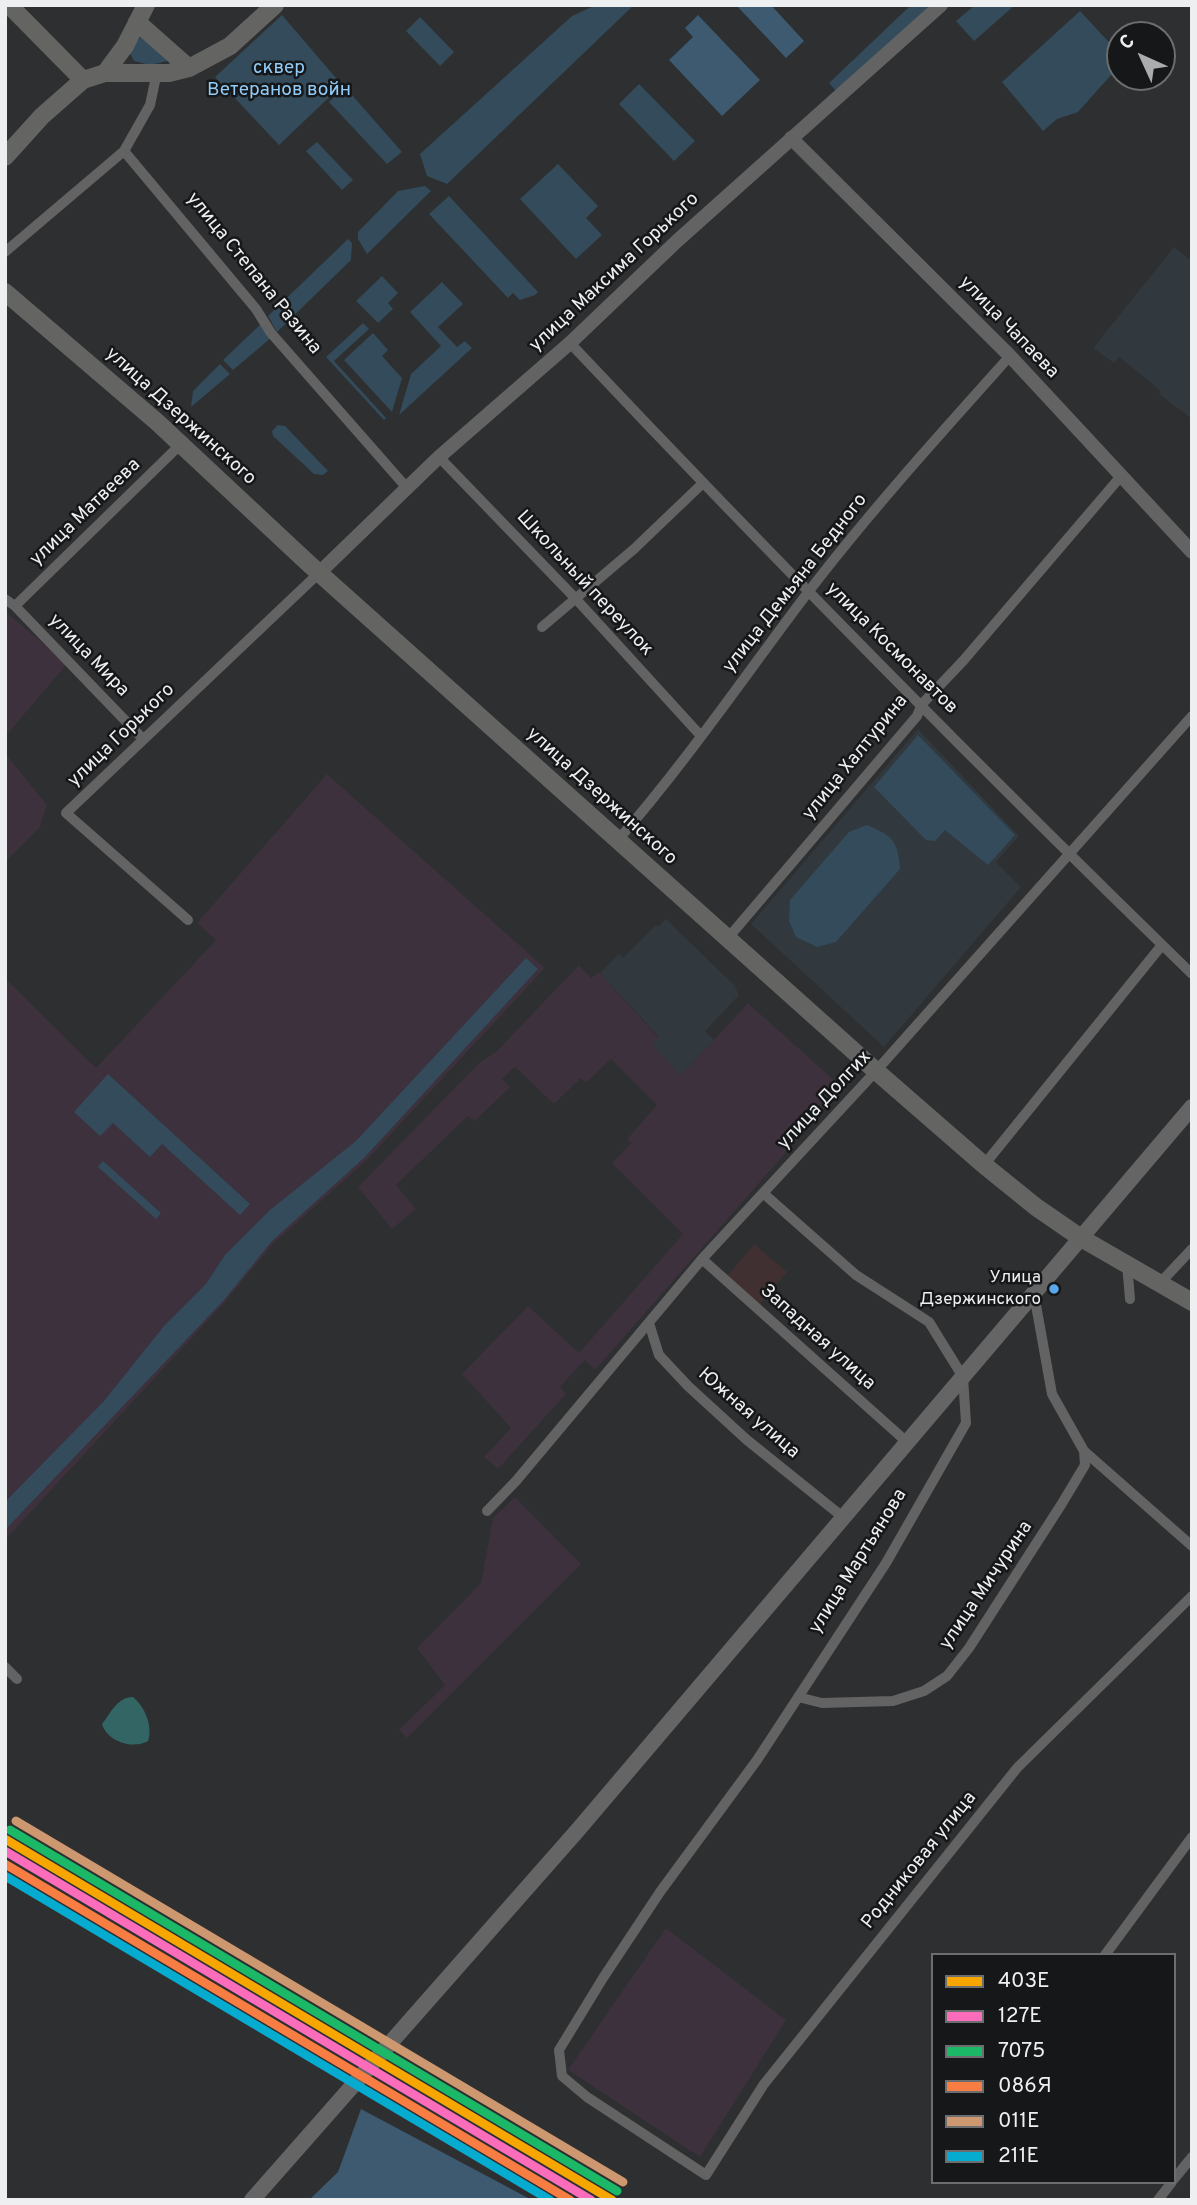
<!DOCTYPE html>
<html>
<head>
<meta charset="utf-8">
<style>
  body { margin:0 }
  #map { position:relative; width:1197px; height:2205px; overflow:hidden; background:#2d2f30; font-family:Overpass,sans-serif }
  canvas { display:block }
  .frame { position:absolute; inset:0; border:7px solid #edeff0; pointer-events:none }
  .legend { position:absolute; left:931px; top:1953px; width:245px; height:231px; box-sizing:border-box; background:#151718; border:2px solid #6b6d6e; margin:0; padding:9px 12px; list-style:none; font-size:21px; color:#edeff0 }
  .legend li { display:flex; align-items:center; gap:14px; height:35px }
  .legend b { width:35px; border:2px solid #6b6d6e }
  .north { position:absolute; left:1106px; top:21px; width:70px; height:70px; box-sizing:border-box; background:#151718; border:2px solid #6b6d6e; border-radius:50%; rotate:315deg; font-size:19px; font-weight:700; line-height:28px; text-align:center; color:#edeff0 }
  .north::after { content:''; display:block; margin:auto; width:24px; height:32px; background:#aaacad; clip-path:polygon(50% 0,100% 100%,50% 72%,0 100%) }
</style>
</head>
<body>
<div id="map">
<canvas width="1197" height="2205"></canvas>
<div class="frame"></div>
<ul class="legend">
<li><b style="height:9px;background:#f7a600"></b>403Е</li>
<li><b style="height:9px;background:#fb6dba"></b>127Е</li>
<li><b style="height:9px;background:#1ab867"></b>7075</li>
<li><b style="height:9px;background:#f77d43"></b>086Я</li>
<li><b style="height:9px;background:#cd976f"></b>011Е</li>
<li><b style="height:9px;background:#06acd0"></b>211Е</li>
</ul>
<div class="north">С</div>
</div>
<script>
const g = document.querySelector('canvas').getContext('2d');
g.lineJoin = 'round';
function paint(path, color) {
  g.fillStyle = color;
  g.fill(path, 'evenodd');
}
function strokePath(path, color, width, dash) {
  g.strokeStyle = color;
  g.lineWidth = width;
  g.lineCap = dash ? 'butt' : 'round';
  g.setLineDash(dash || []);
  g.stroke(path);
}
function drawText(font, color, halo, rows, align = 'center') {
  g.font = font + ' Overpass,sans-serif';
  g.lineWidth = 5;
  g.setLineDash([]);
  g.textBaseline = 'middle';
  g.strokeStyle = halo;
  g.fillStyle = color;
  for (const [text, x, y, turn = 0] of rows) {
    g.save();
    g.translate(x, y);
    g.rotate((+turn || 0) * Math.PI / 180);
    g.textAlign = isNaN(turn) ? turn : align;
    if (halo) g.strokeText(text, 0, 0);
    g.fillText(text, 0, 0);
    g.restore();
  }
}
paint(new Path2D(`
  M754,1244l33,28 -28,33 -32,-29z`), '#413032');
paint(new Path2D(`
  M5,611l62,53 -62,73z
  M5,753l42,52 -7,22 -35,35z
  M327,774l218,194 -179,193 -93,83 -47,57 -221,239v-557l3,-2 88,87 120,-128 -19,-17z
  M579,965l12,13 8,-6 60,66 -7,7 33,26 63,-68 86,77 -12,15 8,7 -48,55 -187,213 -10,-10 -25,27 6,7 -68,75 -14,-12 27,-29 -49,-54 66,-68 51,47 104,-119 -71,-71 19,-20 -4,-4 30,-34 -46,-46 -25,24 -5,-5 -27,26 -39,-37 -13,12 8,8 -35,34 -7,-5 -72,69 20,24 -24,20 -34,-42 122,-125 16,-10z
  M515,1497l66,67 -174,174 -8,-8 46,-45 -28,-37 64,-65 12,-65z
  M666,1928l120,92 -86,137 -132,-87z`), '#3c313c');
paint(new Path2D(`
  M1174,247l18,14v158l-33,-25 2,-3 -42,-34 -5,6 -21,-15z
  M918,729l101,107 -23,26 25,25 -137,160 -133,-123z
  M666,919l68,66 5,10 -34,36 9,9 -33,35 -29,-30 7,-8 -59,-64 19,-19 4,4 33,-33 2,2z`), '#31383e');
paint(new Path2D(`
  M596,5h38l-187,179 -20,-8 -7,-22 152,-138z
  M911,5h23l-98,86 -7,-8z
  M975,5h40l-41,36 -18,-20z
  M1080,11l40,43v11l-42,47 -21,7 -14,12 -41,-49z
  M282,15l60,70 -63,60 -64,-68z
  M420,17l34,35 -14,14 -34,-35z
  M145,32l31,27 -26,6 -16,-4 -5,-10z
  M639,84l56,57 -21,20 -55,-57z
  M345,87l57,65 -15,12 -58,-62z
  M317,142l36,38 -11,10 -36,-39z
  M558,164l40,42 -12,12 16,17 -26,24 -56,-60z
  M425,186l6,5 -64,63 -9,-15v-7l40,-41z
  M449,196l89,96 -3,3 -15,5 -7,-7 -5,5 -79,-84z
  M348,239l4,4 -1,17 -74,72 -9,-16z
  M382,276l16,17 -10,10 5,6 -15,14 -22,-22z
  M442,282l21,22 -25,23 19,20 8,-6 7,7 -73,67 12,-41 30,-28 -31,-34z
  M263,322l9,15 -39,33 -10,-10z
  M363,323l6,6 -35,32 52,57 -2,2 -58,-63z
  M373,333l15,17 -6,6 20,22 -10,34 -48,-52z
  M220,364l10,10 -39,33 2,-16z
  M278,425l7,1 43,45 -5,4 -9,-1 -41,-38 -1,-5z
  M918,735l97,100 -27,30 -43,-35 -10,11 -9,-1 -52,-53z
  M867,825c26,11 31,16 33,44l-64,73 -19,5 -21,-10 -7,-16 1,-21 59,-68z
  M526,958l12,11 -174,189 -92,83 -48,59 -219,230v-28l99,-101 60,-75 42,-42 19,-29 45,-45 86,-69z
  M108,1074l142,130 -10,11 -78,-71 -12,13 -37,-34 -13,13 -26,-24z
  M103,1161l58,52 -5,6 -58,-52z`), '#334b5b');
paint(new Path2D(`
  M736,5h35l33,36 -18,17z
  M698,15l62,65 -38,36 -53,-56 24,-23 -8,-9z
  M361,2109l171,91h-223l29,-28z`), '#3d5a70');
paint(new Path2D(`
  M133,1697c12,10 20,29 15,44 -16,9 -41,0 -46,-17 9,-11 15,-27 31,-27z`), '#346565');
strokePath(new Path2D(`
  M157,72l-7,33 -26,46 132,158 15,24 136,155
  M5,252l119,-101
  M570,343c203,215 410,425 622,631
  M439,457l137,142 125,137
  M5,599l10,7 128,133
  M15,606l166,-162
  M542,627l92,-78 69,-66
  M618,840c69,-79 128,-166 191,-249 63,-82 132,-158 201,-235
  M188,920l-122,-107 253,-240
  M728,938l189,-222 5,-12 41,-43 159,-186
  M984,1165l178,-220
  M763,1193l93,82 73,47 34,55 3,46 -80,140 -129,197 -97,132 -57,86 -44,72 3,26 25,21 119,78 58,-91 253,-316 175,-172
  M702,1259l206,184
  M1127,1264l3,35
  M1160,1283l32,-34
  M1034,1294l18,100 32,57 108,95
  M649,1323l10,32 29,31 59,54 97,78
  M487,1511l29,-30 186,-222 174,-188 316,-355
  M5,1667l12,12
  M798,1697l24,6 71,-2 31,-10 23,-15 22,-28 92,-143 24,-40 -1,-14
  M1105,1955l87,-118
  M1174,2179l18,-22
  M1158,2200l14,-18`), '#636363', 10);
strokePath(new Path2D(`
  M791,138l219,218 182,196
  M319,573l120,-116 131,-114 107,-102 264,-236`), '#636363', 14);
strokePath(new Path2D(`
  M252,2200l325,-369 615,-724`), '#656566', 16);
strokePath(new Path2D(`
  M9,5l74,75
  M137,22l52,46
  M105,73l20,-27 21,-41
  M5,157l37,-41 41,-36 22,-7h64l20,-5 41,-22 45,-41
  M5,292l152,130 151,141 568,508 108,94 52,42 45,31 111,64`), '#646463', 18);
strokePath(new Path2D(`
  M5,1839l607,361`), '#f7a600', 9);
strokePath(new Path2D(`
  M5,1851l586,349`), '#fb6dba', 9);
strokePath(new Path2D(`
  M10,1830l607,361`), '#1ab867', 9);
strokePath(new Path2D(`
  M5,1864l565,336`), '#f77d43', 9);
strokePath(new Path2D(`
  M16,1821l607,361`), '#cd976f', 9);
strokePath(new Path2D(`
  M5,1876l545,324`), '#06acd0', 9);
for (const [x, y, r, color] of [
  [1054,1289,6,"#5aa8eb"]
]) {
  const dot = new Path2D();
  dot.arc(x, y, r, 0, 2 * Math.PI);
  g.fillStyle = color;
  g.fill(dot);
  strokePath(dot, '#151718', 2.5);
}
drawText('17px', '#edeff0', '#151718', [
  ["Улица",1041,1279],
  ["Дзержинского",1041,1301]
], 'right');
drawText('19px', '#91ccf8', '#151718', [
  ["сквер",279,69],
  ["Ветеранов войн",279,91]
]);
drawText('19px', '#edeff0', '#151718', [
  ["улица Максима Горького",615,273,-43],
  ["улица Степана Разина",253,274,51],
  ["улица Чапаева",1008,328,46],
  ["улица Дзержинского",180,417,42],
  ["улица Матвеева",86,513,-44],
  ["Школьный переулок",584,584,47],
  ["улица Демьяна Бедного",796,584,-52],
  ["улица Космонавтов",891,649,45],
  ["улица Мира",88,656,46],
  ["улица Горького",122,736,-44],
  ["улица Халтурина",856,758,-51],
  ["улица Дзержинского",601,797,42],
  ["улица Долгих",825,1101,-47],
  ["Западная улица",817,1338,42],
  ["Южная улица",748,1414,41],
  ["улица Мартьянова",859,1562,-58],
  ["улица Мичурина",987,1586,-56],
  ["Родниковая улица",920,1861,-51]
]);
</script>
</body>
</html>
